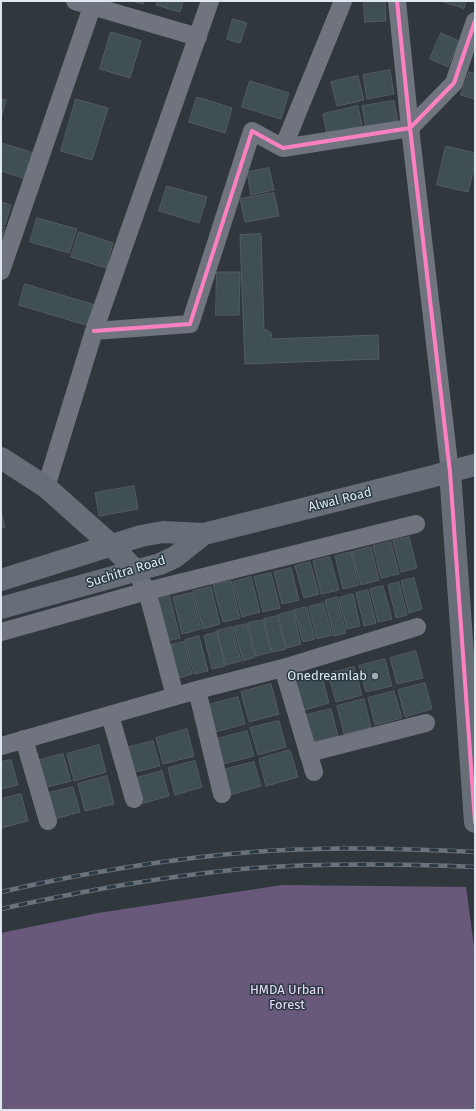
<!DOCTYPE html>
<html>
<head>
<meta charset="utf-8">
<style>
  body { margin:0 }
  #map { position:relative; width:476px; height:1111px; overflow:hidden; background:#30383e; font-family:"Fira Sans",sans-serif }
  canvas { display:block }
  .frame { position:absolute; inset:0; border:2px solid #dfe8ef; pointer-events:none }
</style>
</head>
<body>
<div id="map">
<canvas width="476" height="1111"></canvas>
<div class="frame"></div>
</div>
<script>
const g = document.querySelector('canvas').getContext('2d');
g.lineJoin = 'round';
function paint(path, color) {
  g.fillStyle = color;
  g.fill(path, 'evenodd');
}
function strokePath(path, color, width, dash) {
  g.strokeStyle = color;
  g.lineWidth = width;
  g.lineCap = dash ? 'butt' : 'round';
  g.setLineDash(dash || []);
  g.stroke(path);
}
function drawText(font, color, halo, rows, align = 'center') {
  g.font = font + ' "Fira Sans",sans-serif';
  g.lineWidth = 3;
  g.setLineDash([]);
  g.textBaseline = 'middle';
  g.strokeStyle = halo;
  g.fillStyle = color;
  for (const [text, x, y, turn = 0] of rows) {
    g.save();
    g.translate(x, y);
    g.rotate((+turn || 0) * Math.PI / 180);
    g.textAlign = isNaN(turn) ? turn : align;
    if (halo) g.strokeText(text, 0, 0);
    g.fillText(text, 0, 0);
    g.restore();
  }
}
paint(new Path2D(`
  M282,885l184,2 9,67v156h-474v-177l97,-20z`), '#68597a');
const building = new Path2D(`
  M133,1h11l-1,3z
  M158,1h25l-3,11 -24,-7z
  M364,1h21l1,20 -21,1z
  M441,1h25l-2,7z
  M233,19l14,4 -7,20 -13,-4z
  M111,32l30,9 -11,37 -30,-9z
  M441,33l18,8 -11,26 -18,-8z
  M390,70l4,24 -27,5 -4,-24z
  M469,72l6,2v25l-14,-4z
  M358,76l6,24 -27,6 -6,-24z
  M250,81l39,12 -8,26 -39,-12z
  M197,97l35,11 -7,25 -36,-11z
  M1,99l5,1 -5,18z
  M76,99l32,9 -16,52 -31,-9z
  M394,101l4,22 -32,6 -4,-23z
  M358,106l4,20 -35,8 -4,-20z
  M1,143l33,10 -8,26 -25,-8z
  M446,146l29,7v11l-7,28 -31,-7z
  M269,168l5,22 -23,5 -4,-23z
  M167,186l40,11 -8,26 -40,-12z
  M274,193l5,23 -34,6 -5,-23z
  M1,202l10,3 -6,20 -4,-1z
  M37,218l40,11 -8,24 -39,-11z
  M1,226l4,1 -4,15z
  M79,232l34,11 -7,25 -35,-11z
  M261,234l3,96h3l4,3 1,6 106,-4 1,24 -134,5 -5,-129z
  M217,272h23l-1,43h-23z
  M25,284l70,21 -6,21 -70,-21z
  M134,486l4,23 -39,7 -4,-23z
  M1,512l4,15 -4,1z
  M409,537l8,31 -16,4 -8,-31z
  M391,542l8,32 -18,4 -8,-32z
  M371,547l8,33 -18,5 -9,-33z
  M351,552l8,33 -16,4 -8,-33z
  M330,557l9,33 -18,4 -8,-33z
  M310,562l9,32 -15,4 -9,-32z
  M291,568l8,32 -17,4 -8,-32z
  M271,573l9,35 -17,4 -9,-35z
  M251,577l9,35 -18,5 -9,-35z
  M414,578l8,31 -13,4 -8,-32z
  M231,581l9,37 -17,4 -10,-37z
  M399,582l8,33 -11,3 -8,-33z
  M383,586l9,33 -14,3 -8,-33z
  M211,587l9,37 -17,5 -10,-38z
  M368,590l8,33 -12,3 -8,-33z
  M192,593l9,36 -19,5 -9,-37z
  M169,594l11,44 -17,4 -11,-43z
  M353,594l7,32 -13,3 -8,-31z
  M337,597l9,36 -12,3 -9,-35z
  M323,603l9,32 -15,4 -8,-32z
  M307,607l8,32 -12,3 -9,-32z
  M293,611l8,33 -14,4 -9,-33z
  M277,616l9,33 -14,3 -8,-33z
  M263,620l8,32 -15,4 -8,-33z
  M247,624l8,33 -12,4 -9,-34z
  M232,627l9,34 -15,4 -9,-34z
  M217,632l8,34 -13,3 -8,-33z
  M199,636l9,35 -14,3 -9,-34z
  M184,642l8,32 -13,4 -8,-33z
  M416,651l7,27 -26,6 -7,-26z
  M385,659l7,27 -26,6 -7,-26z
  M354,667l8,28 -26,7 -8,-28z
  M321,674l8,29 -28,8 -8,-29z
  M425,683l7,26 -27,8 -7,-27z
  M271,684l8,30 -30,8 -8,-30z
  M394,691l8,27 -27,7 -7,-27z
  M238,697l7,27 -30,8 -7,-27z
  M364,699l7,28 -27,7 -7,-28z
  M331,709l7,27 -28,7 -8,-27z
  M279,721l7,26 -28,8 -8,-27z
  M187,729l7,27 -31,8 -7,-26z
  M247,731l7,25 -31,8 -6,-25z
  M153,741l7,25 -29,7 -6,-25z
  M99,745l7,27 -32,9 -7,-27z
  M290,750l8,27 -32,9 -7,-27z
  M63,754l8,27 -28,7 -7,-27z
  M11,760l7,25 -17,4v-27z
  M195,761l7,26 -27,8 -7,-27z
  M254,762l7,24 -31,9 -7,-25z
  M162,771l7,25 -29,8 -7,-25z
  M107,776l7,28 -29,7 -7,-27z
  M73,787l7,25 -29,8 -7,-26z
  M21,794l7,27 -27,7v-29z`);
paint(building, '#404f53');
strokePath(building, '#545c60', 1);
strokePath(new Path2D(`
  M75,1l123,36
  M397,1l13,127 40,344
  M283,148l60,-147
  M1,271l93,-270
  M94,331l96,-7 62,-193 31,17 127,-20 44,-45 21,-62
  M46,487l48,-156 116,-330
  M141,581l6,10 28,105
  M1,632l146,-41 269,-67
  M283,668l31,104
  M197,690l25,104
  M110,715l24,84
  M24,739l24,82
  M1,746l196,-56 86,-22 134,-41
  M308,753l118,-30`), '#70747f', 18);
strokePath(new Path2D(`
  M1,458l45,29 65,58 25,26
  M450,472l25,350
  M1,580l140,-44 22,-4 41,2 226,-57 45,-12
  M1,608l159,-44 15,-7 29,-23`), '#676e78', 22);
const rail = new Path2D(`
  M1,892c82,-19 166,-33 251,-40 74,-6 149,-4 223,0
  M1,909c68,-15 136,-28 205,-36 16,-2 32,-4 48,-5 74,-5 147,-4 221,-1`);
strokePath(rail, '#6c727a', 4.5);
strokePath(rail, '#2a3944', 3, [9]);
strokePath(new Path2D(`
  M397,1l13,127 40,344 25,350
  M94,331l96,-7 62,-193 31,17 127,-20 44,-45 21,-62`), '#ff80c0', 4);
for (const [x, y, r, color] of [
  [375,676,4,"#a2aab1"]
]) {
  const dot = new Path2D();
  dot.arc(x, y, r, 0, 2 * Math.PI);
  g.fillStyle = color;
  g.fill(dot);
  strokePath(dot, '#2a3944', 1.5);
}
drawText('13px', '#dfe8ef', '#2a3944', [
  ["Alwal Road",340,500,-14],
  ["Suchitra Road",126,572,-17]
]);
drawText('13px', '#dfe8ef', '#2a3944', [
  ["Onedreamlab",367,676]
], 'right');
drawText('13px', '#ebdef8', '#2a3944', [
  ["HMDA Urban",287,990],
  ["Forest",287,1005]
]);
</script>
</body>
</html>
